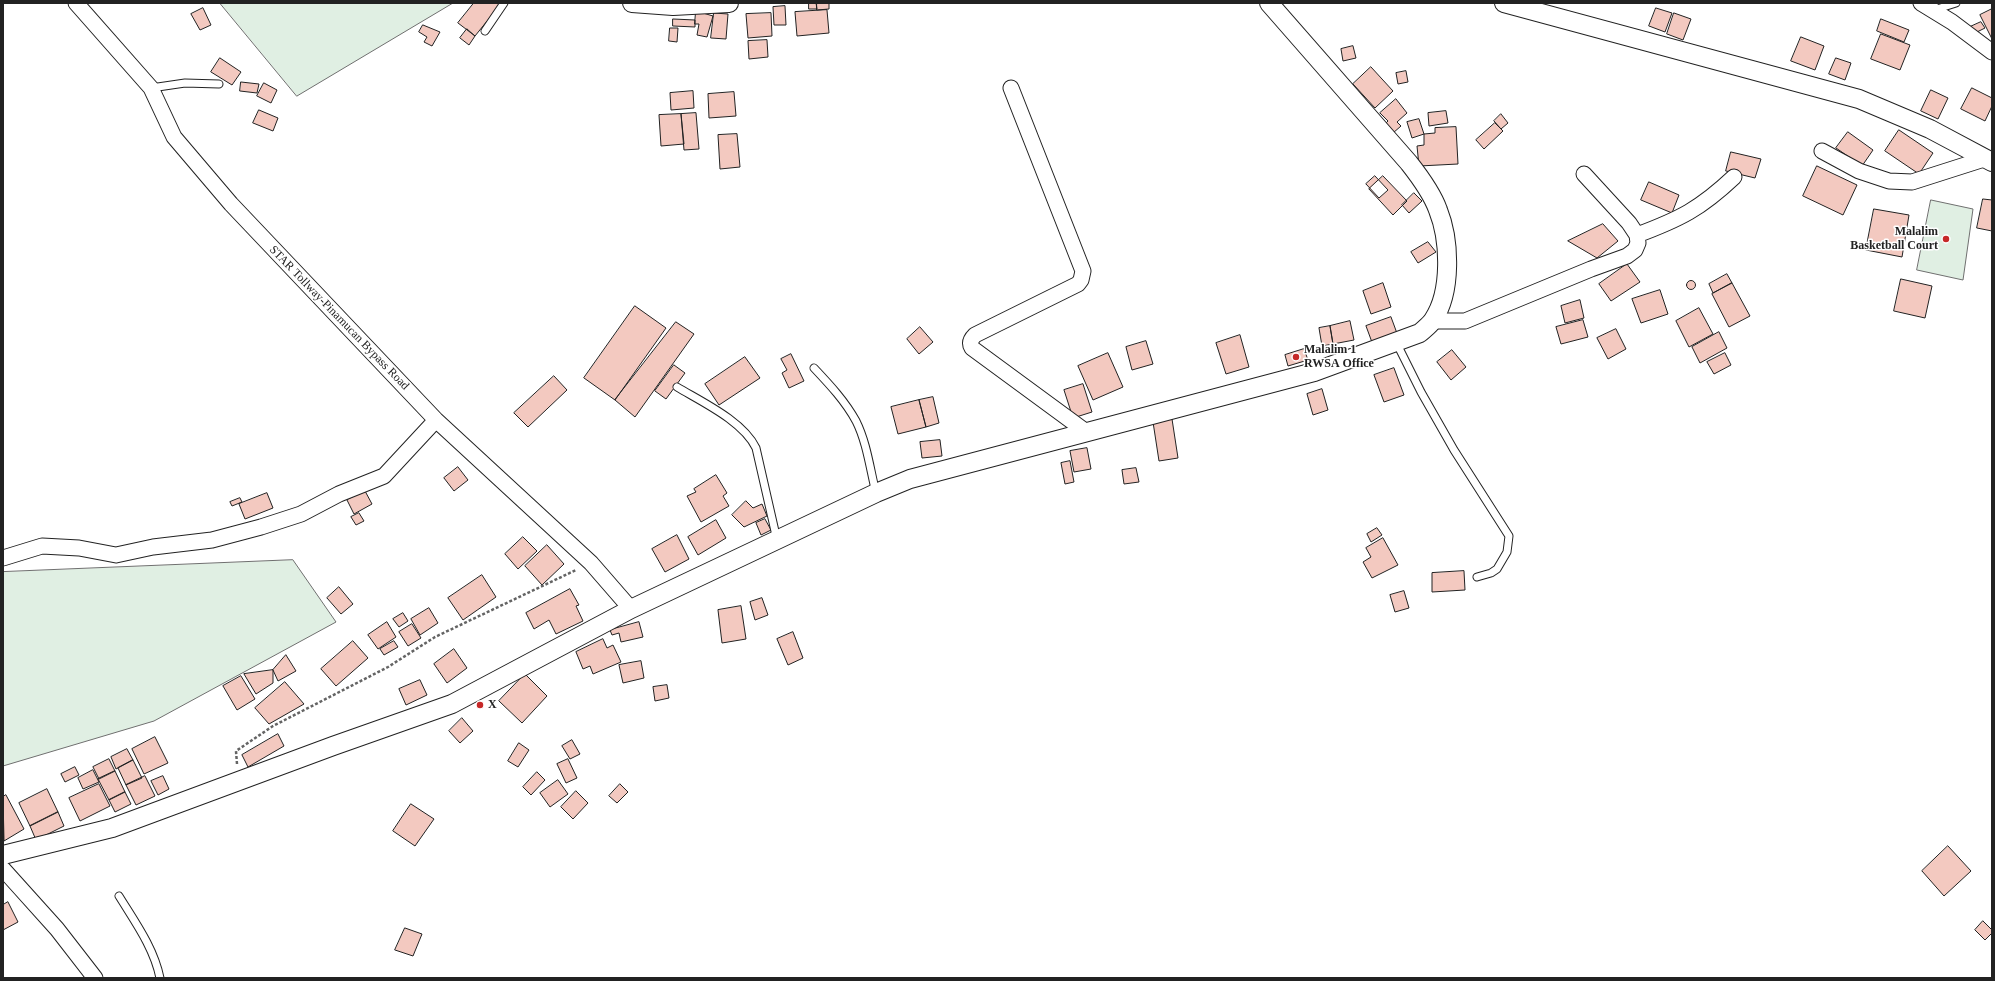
<!DOCTYPE html>
<html>
<head>
<meta charset="utf-8">
<style>
  body { margin:0 }
  #map { position:relative; width:1995px; height:981px; overflow:hidden; background:#fff; font-family:Georgia,serif }
  canvas { display:block }
  .frame { position:absolute; inset:0; border:4px solid #222; pointer-events:none }
</style>
</head>
<body>
<div id="map">
<canvas width="1995" height="981"></canvas>
<div class="frame"></div>
</div>
<script>
const g = document.querySelector('canvas').getContext('2d');
g.lineJoin = 'round';
function paint(path, color) {
  g.fillStyle = color;
  g.fill(path, 'evenodd');
}
function strokePath(path, color, width, dash) {
  g.strokeStyle = color;
  g.lineWidth = width;
  g.lineCap = dash ? 'butt' : 'round';
  g.setLineDash(dash || []);
  g.stroke(path);
}
function drawText(font, color, halo, rows, align = 'center') {
  g.font = font + ' Georgia,serif';
  g.lineWidth = 3;
  g.setLineDash([]);
  g.textBaseline = 'middle';
  g.strokeStyle = halo;
  g.fillStyle = color;
  for (const [text, x, y, turn = 0] of rows) {
    g.save();
    g.translate(x, y);
    g.rotate((+turn || 0) * Math.PI / 180);
    g.textAlign = isNaN(turn) ? turn : align;
    if (halo) g.strokeText(text, 0, 0);
    g.fillText(text, 0, 0);
    g.restore();
  }
}
const green = new Path2D(`
  M220,3h233l-156,93z
  M1931,200l42,9 -10,71 -46,-10z
  M293,560l43,62 -182,99 -151,45v-194z`);
paint(green, '#e0efe3');
strokePath(green, '#6f6f6f', 1);
const building = new Path2D(`
  M474,3h24l2,2 -25,31 -17,-13z
  M809,3h7l1,6h-8z
  M817,3h12v6l-12,1z
  M785,6l1,19h-12l-1,-18z
  M203,8l8,17 -11,5 -9,-16z
  M1656,8l16,5 -7,19 -16,-6z
  M1992,9v30l-12,-24z
  M827,10l2,23 -32,3 -2,-24z
  M696,11h7v2l10,3 -6,21 -10,-2 2,-11h-4z
  M714,13l14,1 -2,25 -15,-1z
  M771,13l1,23 -24,2 -2,-24z
  M1674,13l17,6 -8,21 -16,-6z
  M673,19l22,1v7l-22,-1z
  M1881,19l28,11 -5,12 -27,-11z
  M1981,22l4,6 -12,6 -3,-7z
  M423,25l17,7 -8,14 -8,-4 3,-5 -8,-5z
  M670,28h8l-1,14 -8,-1z
  M467,29l8,7 -6,9 -9,-7z
  M1881,34l29,11 -10,25 -29,-11z
  M1801,37l23,9 -9,24 -24,-9z
  M767,40l1,17 -19,2 -1,-18z
  M1353,46l3,12 -13,3 -2,-12z
  M220,58l21,14 -9,13 -21,-13z
  M1836,58l15,5 -6,17 -16,-6z
  M1371,67l22,24 -18,17 -22,-24z
  M1406,71l2,11 -10,2 -2,-11z
  M241,82l18,2 -2,9 -17,-2z
  M264,83l13,7 -6,13 -14,-7z
  M1972,88l20,10v8l-7,15 -24,-12z
  M1931,90l17,8 -10,21 -17,-8z
  M693,91l1,17 -23,2 -1,-17z
  M734,92l2,24 -27,2 -1,-24z
  M1396,99l11,14 -10,9 4,4 -8,7 -8,-9 3,-3 -8,-8z
  M259,110l19,8 -5,13 -20,-8z
  M1446,111l2,12 -19,3 -1,-13z
  M696,113l3,36 -15,1 -3,-36z
  M681,114l3,30 -23,2 -2,-31z
  M1501,114l7,9 -7,6 -7,-8z
  M1419,119l5,15 -12,4 -5,-16z
  M1495,123l8,8 -19,18 -8,-9z
  M1456,127l2,37 -39,2 -2,-20 7,-1v-11l11,-1v-5z
  M1899,130l34,23 -14,21 -34,-23z
  M1848,132l25,18 -11,16 -26,-18z
  M737,134l3,33 -20,2 -2,-34z
  M1731,152l30,7 -6,19 -29,-7z
  M1817,166l40,19 -14,30 -40,-19z
  M1375,176l13,14 -9,8 -13,-14z
  M1383,176l24,25 -14,14 -24,-26z
  M1649,182l30,13 -7,18 -31,-13z
  M1414,193l8,8 -13,12 -7,-8z
  M1983,199l9,1v31l-15,-3z
  M1874,209l35,6 -7,42 -36,-7z
  M1603,224l15,17 -21,17 -29,-17z
  M1428,242l8,10 -18,11 -7,-11z
  M1627,264l13,18 -29,19 -12,-17z
  M1727,274l5,9 -19,10 -4,-9z
  M1901,279l31,7 -7,32 -31,-7z
  M1686.5 285a4.5 4.5 0 1 1 9 0a4.5 4.5 0 1 1-9 0Z
  M1383,283l8,24 -20,7 -8,-23z
  M1732,283l18,33 -21,11 -17,-33z
  M1660,290l8,24 -27,9 -9,-24z
  M1580,300l4,18 -19,5 -4,-17z
  M635,306l31,22 -51,72 -31,-22z
  M1699,308l14,26 -24,13 -13,-26z
  M1391,317l7,19 -25,9 -7,-19z
  M1583,320l5,17 -27,7 -5,-17z
  M1350,321l4,19 -21,4 -3,-18z
  M676,322l18,12 -59,83 -20,-17z
  M1330,326l3,18 -11,2 -3,-18z
  M920,327l13,15 -14,12 -12,-15z
  M1616,329l10,20 -18,10 -11,-21z
  M1719,332l8,16 -27,15 -8,-16z
  M1240,335l9,32 -23,7 -10,-31z
  M1146,341l7,23 -21,6 -6,-23z
  M1304,349l4,11 -20,6 -3,-11z
  M1452,350l14,17 -15,13 -14,-18z
  M1108,353l15,34 -30,13 -15,-34z
  M1725,353l6,12 -17,9 -7,-12z
  M791,354l13,27 -15,7 -7,-15 5,-3 -6,-11z
  M745,357l15,21 -41,27 -14,-21z
  M674,365l11,8 -19,26 -11,-8z
  M1394,368l10,27 -20,7 -10,-27z
  M554,376l13,14 -39,37 -14,-14z
  M1083,384l9,28 -19,6 -9,-28z
  M1322,389l6,21 -15,5 -6,-21z
  M933,397l6,26 -13,4 -7,-27z
  M919,400l7,27 -28,7 -7,-27z
  M1172,419l6,39 -19,3 -6,-39z
  M940,440l2,16 -20,2 -2,-16z
  M1087,448l4,21 -17,3 -4,-21z
  M1070,461l4,21 -9,2 -4,-21z
  M458,467l10,13 -14,11 -10,-13z
  M1136,468l3,14 -15,2 -2,-14z
  M716,475l11,18 -4,3 6,10 -28,16 -14,-26 9,-4 -2,-3z
  M365,491l7,13 -18,10 -7,-14z
  M267,493l6,15 -28,11 -6,-15z
  M240,498l2,4 -10,4 -2,-4z
  M746,501l7,7 9,-4 5,12 -23,11 -12,-12z
  M359,513l5,8 -8,4 -5,-8z
  M765,519l6,11 -10,5 -5,-12z
  M716,520l10,18 -28,17 -10,-18z
  M1377,528l5,7 -11,7 -4,-8z
  M677,535l12,24 -24,13 -13,-23z
  M523,537l14,14 -19,18 -13,-15z
  M1383,538l15,27 -26,13 -9,-16 8,-5 -5,-9z
  M547,545l17,19 -22,21 -17,-19z
  M1464,571l1,19 -33,2v-19z
  M482,575l14,22 -33,23 -15,-22z
  M339,587l14,17 -12,10 -14,-16z
  M570,589l9,16 -3,1 7,15 -27,13 -7,-14 -15,9 -8,-16z
  M1404,591l5,17 -14,4 -5,-17z
  M762,598l6,17 -13,5 -5,-18z
  M741,606l5,33 -24,4 -4,-33z
  M429,608l9,15 -18,12 -9,-16z
  M403,613l5,8 -9,6 -6,-8z
  M387,622l9,15 -18,12 -10,-14z
  M639,622l4,15 -22,5 -2,-9 -7,2 -2,-5z
  M412,624l9,14 -13,8 -9,-14z
  M793,632l10,26 -15,7 -11,-26z
  M603,639l4,9 6,-3 8,17 -28,12 -3,-8 -7,3 -7,-17z
  M353,641l15,17 -32,28 -15,-17z
  M394,641l4,6 -14,8 -4,-6z
  M454,649l13,19 -20,15 -13,-19z
  M286,655l10,16 -18,10 -5,-11z
  M641,661l3,17 -21,5 -4,-18z
  M273,670v13l-17,11 -12,-20z
  M525,674l22,22 -25,27 -23,-22z
  M241,676l14,23 -18,11 -14,-24z
  M420,680l7,15 -21,10 -7,-16z
  M285,682l19,22 -35,20 -14,-16z
  M667,685l2,13 -14,3 -2,-14z
  M462,718l11,13 -13,12 -11,-12z
  M278,734l6,12 -36,21 -6,-12z
  M155,737l13,26 -24,11 -12,-25z
  M572,740l8,14 -10,5 -8,-13z
  M519,743l10,7 -11,17 -10,-6z
  M127,749l6,11 -17,9 -5,-12z
  M109,759l6,12 -16,8 -6,-12z
  M568,759l9,19 -11,5 -9,-19z
  M133,760l9,18 -16,7 -8,-17z
  M75,767l4,8 -14,7 -4,-8z
  M93,770l6,12 -16,7 -5,-11z
  M115,771l10,21 -16,8 -11,-21z
  M537,772l8,8 -14,15 -8,-8z
  M145,776l10,20 -19,9 -10,-20z
  M163,776l6,13 -11,6 -7,-14z
  M558,780l10,14 -18,13 -10,-14z
  M99,784l11,22 -30,15 -11,-23z
  M620,784l8,8 -11,11 -8,-7z
  M47,789l11,23 -28,14 -11,-23z
  M576,791l12,12 -15,16 -12,-12z
  M125,792l6,12 -16,8 -6,-12z
  M6,795l18,34 -20,12 -1,-44z
  M411,804l23,15 -19,27 -22,-15z
  M58,812l6,14 -28,14 -6,-14z
  M1948,846l23,25 -27,25 -22,-25z
  M8,902l10,20 -15,8v-25z
  M1983,921l9,9v3l-7,7 -10,-10z
  M405,928l17,6 -9,22 -18,-6z`);
paint(building, '#f3c9c0');
strokePath(building, '#222', 1);
const service = new Path2D(`
  M1934,10l22,-7
  M485,31l19,-28
  M151,88l34,-5 34,1
  M1396,342l25,50 33,58 55,86 -2,16 -10,17 -6,4 -14,4
  M814,368c16,17 31,33 42,53 11,22 14,48 20,72
  M677,387c25,15 66,34 79,61l21,92
  M119,896c16,26 35,52 41,82`);
const minor = new Path2D(`
  M76,3l75,85 23,49 57,67 205,216 155,143 40,46
  M1921,3l31,19 40,30
  M1011,88l72,183 -2,9 -3,4 -103,51c-4,4 -6,8 -3,13l113,83
  M1822,151l37,20 30,10 23,1 72,-23
  M1637,235c43,-16 63,-26 97,-58
  M1433,321h32l126,-52 36,-13 8,-6 3,-7 -1,-8 -8,-12 -45,-49
  M3,558l39,-12 37,2 37,7 37,-8 59,-7 49,-13 40,-13 38,-20 45,-18 52,-56
  M3,869l54,60 38,49`);
const tertiary = new Path2D(`
  M632,3l41,3 56,-3
  M1504,3l355,96 71,30 62,33
  M3,855l109,-27 221,-82 119,-42 179,-95 245,-116 34,-14 404,-107 106,-39c4,-4 10,-8 13,-13 19,-28 17,-80 5,-110 -6,-17 -18,-33 -29,-47l-140,-160`);
strokePath(service, '#222', 9);
strokePath(minor, '#222', 17);
strokePath(tertiary, '#222', 20);
strokePath(new Path2D(`
  M237,764l-1,-13 37,-25 115,-59 47,-30 141,-67`), '#646464', 2.5, [3, 2]);
strokePath(service, '#fff', 7);
strokePath(minor, '#fff', 15);
strokePath(tertiary, '#fff', 18);
for (const [x, y, r, color] of [
  [1946,239,4,"#c62828"],
  [1296,357,4,"#c62828"],
  [480,705,4,"#c62828"]
]) {
  const dot = new Path2D();
  dot.arc(x, y, r, 0, 2 * Math.PI);
  g.fillStyle = color;
  g.fill(dot);
  strokePath(dot, '#fff', 1.5);
}
drawText('bold 12px', '#222', '#fff', [
  ["Malalim",1938,232,"right"],
  ["Basketball Court",1938,246,"right"],
  ["Malalim 1",1304,350],
  ["RWSA Office",1304,364],
  ["X",488,705]
], 'left');
drawText('12px', '#222', '#fff', [
  ["STAR Tollway-Pinamucan Bypass Road",339,318,46]
]);
</script>
</body>
</html>
